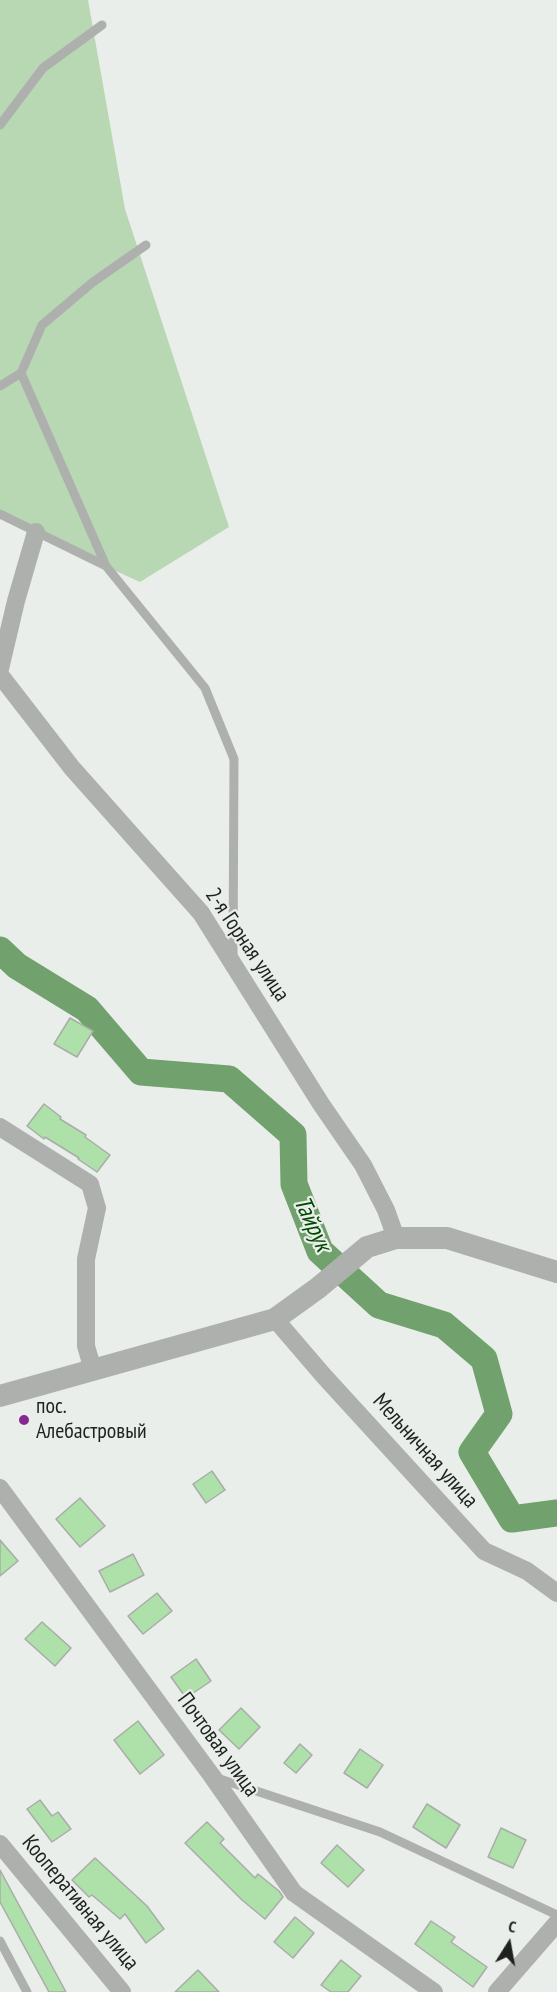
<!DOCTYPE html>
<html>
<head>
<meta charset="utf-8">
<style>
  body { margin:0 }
  #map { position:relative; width:557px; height:1992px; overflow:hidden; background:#eaeeea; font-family:"PT Sans Narrow",sans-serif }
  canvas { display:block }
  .north { position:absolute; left:479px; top:1914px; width:60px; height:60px; -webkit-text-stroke:4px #eaeeea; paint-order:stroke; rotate:11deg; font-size:16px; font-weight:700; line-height:24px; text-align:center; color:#1f211f }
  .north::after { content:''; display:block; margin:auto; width:21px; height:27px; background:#1f211f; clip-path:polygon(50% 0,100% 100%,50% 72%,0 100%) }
</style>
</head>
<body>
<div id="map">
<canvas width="557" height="1992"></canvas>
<div class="north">С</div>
</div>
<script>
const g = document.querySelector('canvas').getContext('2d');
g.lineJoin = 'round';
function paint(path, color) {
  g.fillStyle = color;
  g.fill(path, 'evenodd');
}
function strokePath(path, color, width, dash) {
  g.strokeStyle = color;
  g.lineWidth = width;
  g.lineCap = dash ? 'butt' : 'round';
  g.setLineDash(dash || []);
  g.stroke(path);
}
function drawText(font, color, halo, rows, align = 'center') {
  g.font = font + ' "PT Sans Narrow",sans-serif';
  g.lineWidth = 4.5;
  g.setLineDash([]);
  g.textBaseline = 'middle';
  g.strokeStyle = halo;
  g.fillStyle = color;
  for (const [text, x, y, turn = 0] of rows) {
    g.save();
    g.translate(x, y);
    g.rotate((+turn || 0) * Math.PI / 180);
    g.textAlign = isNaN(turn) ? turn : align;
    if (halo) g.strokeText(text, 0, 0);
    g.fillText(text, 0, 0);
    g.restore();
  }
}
paint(new Path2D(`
  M0,0h88l37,209 104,318 -89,55 -77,-35 -63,-33z`), '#b8d8b4');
strokePath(new Path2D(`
  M0,950l17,16 70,43 54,63 88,7 64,56 1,49 26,67 59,54 65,20 40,34 15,55 -27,38 40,67 45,-6`), '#71a16d', 27);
const building = new Path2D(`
  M70,1018l23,13 -16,26 -23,-13z
  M44,1104l17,13 -1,2 26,16 -1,2 25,18 -13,17 -19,-13 1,-1 -34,-21 -1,2 -17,-13z
  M212,1471l13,19 -19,13 -13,-19z
  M80,1498l25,28 -25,21 -24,-28z
  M0,1540l18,21 -18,15z
  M133,1554l11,21 -34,17 -11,-21z
  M157,1593l15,18 -29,23 -15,-18z
  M42,1622l29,26 -16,18 -30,-27z
  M196,1659l15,22 -25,17 -15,-21z
  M241,1708l19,19 -21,22 -20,-19z
  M138,1721l26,34 -24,19 -26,-34z
  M300,1744l12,11 -16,18 -12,-10z
  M360,1749l23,16 -16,23 -23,-15z
  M40,1800l12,16 6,-4 13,17 -19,13 -25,-33z
  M427,1804l33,21 -14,23 -33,-21z
  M207,1822l17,17 -4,4 35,35 3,-4 21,17 4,6 -18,22 -23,-19 -57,-57z
  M501,1828l25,12 -13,28 -25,-11z
  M337,1845l27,25 -16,17 -27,-24z
  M95,1858l52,48 17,23 -18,14 -21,-29 -5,5 -28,-24 -3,2 -17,-17z
  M0,1870l66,122h-17l-49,-90z
  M295,1917l19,16 -21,25 -19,-16z
  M431,1921l24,16 -4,5 36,25 -14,20 -58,-43z
  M341,1960l20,16 -13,16h-17l-10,-7z
  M198,1970l21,22h-44z`);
paint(building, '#aee1a9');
strokePath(building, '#a9aca8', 1.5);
strokePath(new Path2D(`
  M0,125l43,-57 59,-43
  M21,373l85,193
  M0,386l21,-13 21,-48 51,-43 53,-37
  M0,514l106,52 99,122 29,71 -1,201
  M217,1778l163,54 177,83
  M0,1941l27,51`), '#aeb0ae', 9);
strokePath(new Path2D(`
  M0,669l16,-68 20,-69
  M0,675l72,93 129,145 120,191 42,61 23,45 10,28
  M0,1127l90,57 7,24 -11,51v87l7,24
  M275,1319l48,56 161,176 43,20 30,22
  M0,1488l212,288 82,117 140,99
  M0,1844l122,148
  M497,1992l60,-69`), '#aeb0ae', 18);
strokePath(new Path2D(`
  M0,1396l275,-77 43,-31 49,-41 29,-9h51l110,34`), '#aeb0ae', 22);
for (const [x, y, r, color] of [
  [24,1420,6,"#852893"]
]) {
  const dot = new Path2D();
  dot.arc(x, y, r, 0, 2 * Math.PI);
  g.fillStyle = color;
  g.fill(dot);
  strokePath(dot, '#eaeeea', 2);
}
drawText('22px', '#1f211f', '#eaeeea', [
  ["2-я Горная улица",247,945,56],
  ["Мельничная улица",425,1451,48],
  ["Почтовая улица",218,1745,54],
  ["Кооперативная улица",80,1903,50]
]);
drawText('22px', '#1f211f', '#eaeeea', [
  ["пос.",36,1407],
  ["Алебастровый",36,1432]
], 'left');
drawText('italic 24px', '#004900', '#eaeeea', [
  ["Тайрук",312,1224,65]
]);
</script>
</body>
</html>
